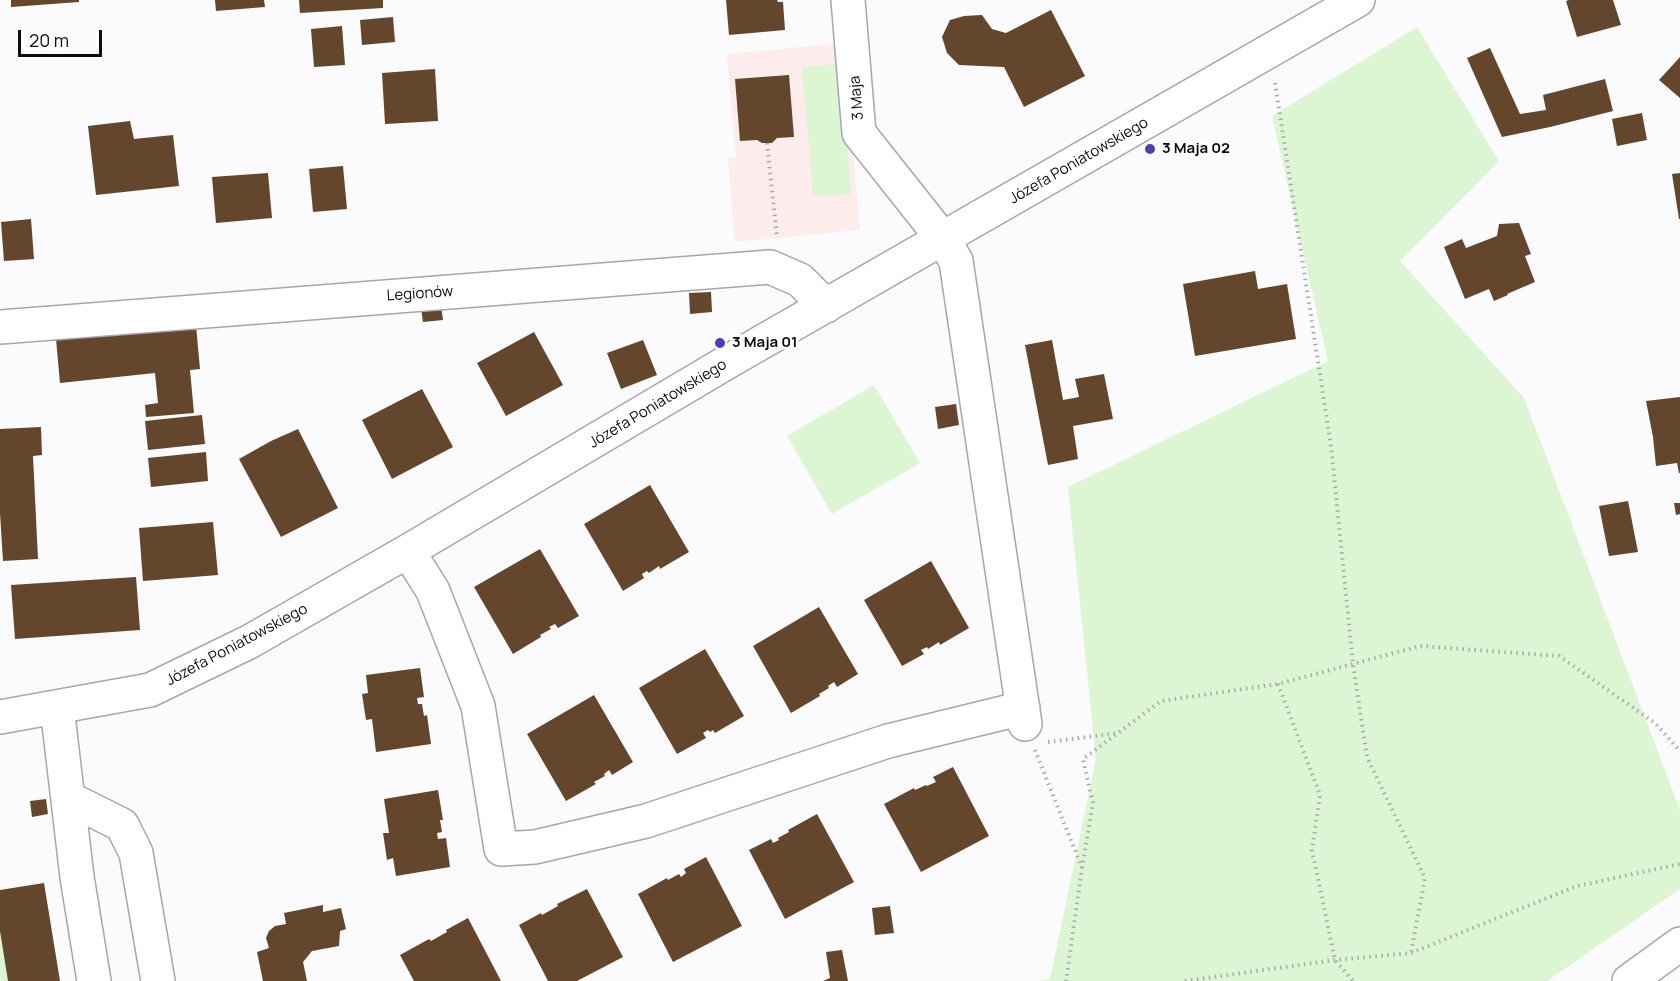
<!DOCTYPE html>
<html>
<head>
<meta charset="utf-8">
<style>
  body { margin:0 }
  #map { position:relative; width:1680px; height:981px; overflow:hidden; background:#fbfafd; font-family:Manrope,sans-serif }
  canvas { display:block }
  .scale { position:absolute; left:18px; top:30px; width:84px; height:27px; box-sizing:border-box; border:3px solid #0d0c11; border-top:0; padding-left:8px; font-size:18px; line-height:21px; white-space:nowrap; color:#0d0c11; -webkit-text-stroke:4px #fff; paint-order:stroke }
</style>
</head>
<body>
<div id="map">
<canvas width="1680" height="981"></canvas>
<div class="scale">20 m</div>
</div>
<script>
const g = document.querySelector('canvas').getContext('2d');
g.lineJoin = 'round';
function paint(path, color) {
  g.fillStyle = color;
  g.fill(path, 'evenodd');
}
function strokePath(path, color, width, dash) {
  g.strokeStyle = color;
  g.lineWidth = width;
  g.lineCap = dash ? 'butt' : 'round';
  g.setLineDash(dash || []);
  g.stroke(path);
}
function drawText(font, color, halo, rows, align = 'center') {
  g.font = font + ' Manrope,sans-serif';
  g.lineWidth = 6;
  g.setLineDash([]);
  g.textBaseline = 'middle';
  g.strokeStyle = halo;
  g.fillStyle = color;
  for (const [text, x, y, turn = 0] of rows) {
    g.save();
    g.translate(x, y);
    g.rotate((+turn || 0) * Math.PI / 180);
    g.textAlign = isNaN(turn) ? turn : align;
    if (halo) g.strokeText(text, 0, 0);
    g.fillText(text, 0, 0);
    g.restore();
  }
}
paint(new Path2D(`
  M843,43l17,187 -125,12 -7,-85h8l-9,-103z`), '#fdecec');
paint(new Path2D(`
  M1417,27l82,134 -99,100 124,137 156,412v79l-133,92h-510l13,-2 46,-220 -28,-272 260,-126 -56,-245z
  M840,64l11,130 -38,3 -11,-130z
  M874,385l46,78 -88,51 -45,-78z
  M0,931l8,50h-8z`), '#dcf5d3');
paint(new Path2D(`
  M11,0h68v2l-68,5z
  M215,0h49l1,7 -49,4z
  M299,0h84v8l-83,5z
  M726,0h51l1,2h5l2,28 -56,5z
  M1569,0h44l8,25 -44,12 -11,-36z
  M1051,10l34,66 -61,31 -20,-40 -45,-2 -12,-12 -5,-16 8,-17 14,-4 18,-1 10,14 14,4z
  M393,17l2,25 -33,3 -2,-25z
  M342,26l3,39 -31,2 -3,-38z
  M1490,48l30,66 26,-4 -3,-15 62,-16 8,32 -63,16 -48,10 -35,-79z
  M1680,57v41l-21,-18z
  M435,69l3,52 -53,3 -3,-51z
  M789,75l5,62 -17,1 -5,5h-10l-5,-3 -17,1 -5,-62z
  M1642,113l5,27 -30,6 -5,-27z
  M130,121l4,18 39,-4 6,51 -83,9 -8,-69z
  M343,166l4,43 -34,3 -4,-43z
  M268,173l4,45 -56,5 -4,-46z
  M1680,173v46h-1l-7,-45z
  M31,219l3,40 -30,2 -3,-39z
  M1519,223l12,31 -6,2 10,26 -28,12 1,1 -14,6 -5,-12 -24,10 -21,-52 18,-8 4,9 31,-12 2,-12z
  M1255,271l3,18 29,-5 9,55 -101,17 -12,-72z
  M711,292l1,20 -22,2 -1,-21z
  M441,306l2,14 -20,2 -2,-14z
  M196,325l4,44 -10,1 4,43 -48,4 -1,-12 13,-2 -3,-30 -95,10 -4,-44z
  M534,332l29,53 -57,31 -29,-53z
  M643,340l14,35 -36,14 -14,-36z
  M1052,340l11,60 16,-3 -4,-18 29,-5 9,45 -40,7 5,33 -30,6 -23,-120z
  M422,389l31,58 -61,32 -30,-59z
  M1680,397v76h-1l-2,-10 -21,3 -3,-29 -7,-36z
  M956,404l3,21 -21,4 -3,-22z
  M202,415l3,29 -57,6 -3,-29z
  M41,427l1,28 -9,1 5,103 -35,2 -3,-48v-84z
  M298,429l40,79 -57,29 -42,-78 32,-18z
  M206,452l2,29 -57,6 -3,-29z
  M650,485l39,67 -29,17 -1,-3 -10,7 -2,-2 -5,3 2,4 -21,13 -39,-67z
  M1628,501l10,51 -29,4 -10,-50z
  M1674,503h6v11l-4,1z
  M213,522l5,53 -75,6 -4,-53z
  M540,549l39,67 -21,12 -3,-4 -6,3 2,2 -11,6 1,2 -28,17 -39,-67z
  M931,561l38,67 -29,17 -1,-3 -11,7 -1,-2 -6,3 3,4 -22,12 -38,-66z
  M136,577l4,53 -125,9 -4,-54z
  M819,607l39,67 -21,13 -3,-5 -6,4 1,2 -10,6 1,2 -29,17 -38,-67z
  M705,649l39,67 -29,17 -2,-3 -3,2 -2,-2 -5,3 3,5 -29,16 -38,-66z
  M420,668l4,29 -7,1 1,6h4l2,12 3,-1 4,29 -55,8 -4,-33 -6,1 -4,-26 6,-1 -2,-18z
  M594,695l39,67 -21,13 -3,-5 -5,4 1,2 -11,6 2,2 -30,17 -39,-67z
  M953,767l36,69 -68,36 -37,-68 30,-16 1,2 11,-5 1,1 9,-4 -3,-5z
  M438,790l5,30h-3l2,12 -5,1 1,6 8,-1 4,29 -54,9 -3,-18 -6,2 -4,-27h6l-5,-34z
  M46,799l2,15 -16,3 -2,-16z
  M817,814l37,68 -69,37 -36,-69 22,-11 2,4 6,-3 -1,-2 11,-6 -1,-2z
  M706,857l36,69 -69,36 -35,-68 29,-16 1,2 11,-6 2,3 5,-4 -2,-4z
  M44,883l16,98h-52l-8,-50v-41z
  M587,889l36,68 -46,24h-29l-29,-56 22,-12 1,2 16,-9 -1,-2z
  M323,905v7l18,-4 5,21 -6,2 -1,15 -27,5 -9,11 4,19h-44l-6,-29 12,-4 -3,-10 3,-7 6,-5 11,-2 -2,-11z
  M890,906l4,27 -19,2 -3,-27z
  M468,918l33,63h-87l-14,-26 29,-16 2,2 16,-9 -1,-2z
  M842,950l6,31h-25l7,-3 -4,-26z`), '#63462b');
const minor = new Path2D(`
  M848,0l11,133 84,106 13,22 69,463
  M0,327l770,-60 30,13 26,26
  M408,551l25,40 45,115 23,143 34,-2 111,-26 242,-80 135,-33
  M57,707l20,170 17,104
  M0,717l150,-27 99,-48 159,-91 321,-190 629,-361
  M68,798l54,27 14,28 22,128`);
const major = new Path2D(`
  M1629,981l51,-37`);
strokePath(minor, '#a8a4b2', 36);
strokePath(major, '#a8a4b2', 36);
strokePath(new Path2D(`
  M1275,83l56,363 22,218 14,93 58,121 -14,75
  M767,143l10,94
  M1278,684l42,111 -8,55 23,110 18,21
  M1048,742l70,-9 43,-32 117,-17 142,-38 139,10 96,67 25,28
  M1035,750l47,118 -16,113
  M1082,868l11,-65 -10,-44 35,-26
  M1185,981l150,-21 76,-7 166,-67 103,-22`), '#a9a8ac', 4, [1.5, 4.5]);
strokePath(minor, '#fff', 33);
strokePath(major, '#fff', 33);
for (const [x, y, r, color] of [
  [1150,149,6,"#503bb3"],
  [720,343,6,"#503bb3"]
]) {
  const dot = new Path2D();
  dot.arc(x, y, r, 0, 2 * Math.PI);
  g.fillStyle = color;
  g.fill(dot);
  strokePath(dot, '#fff', 2);
}
drawText('15px', '#0d0c11', '#fff', [
  ["3 Maja",857,98,-95],
  ["Józefa Poniatowskiego",1079,161,-30],
  ["Legionów",420,294,-4],
  ["Józefa Poniatowskiego",658,404,-31],
  ["Józefa Poniatowskiego",237,645,-28]
]);
drawText('bold 15px', '#0d0c11', '#fff', [
  ["3 Maja 02",1162,149],
  ["3 Maja 01",732,343]
], 'left');
</script>
</body>
</html>
